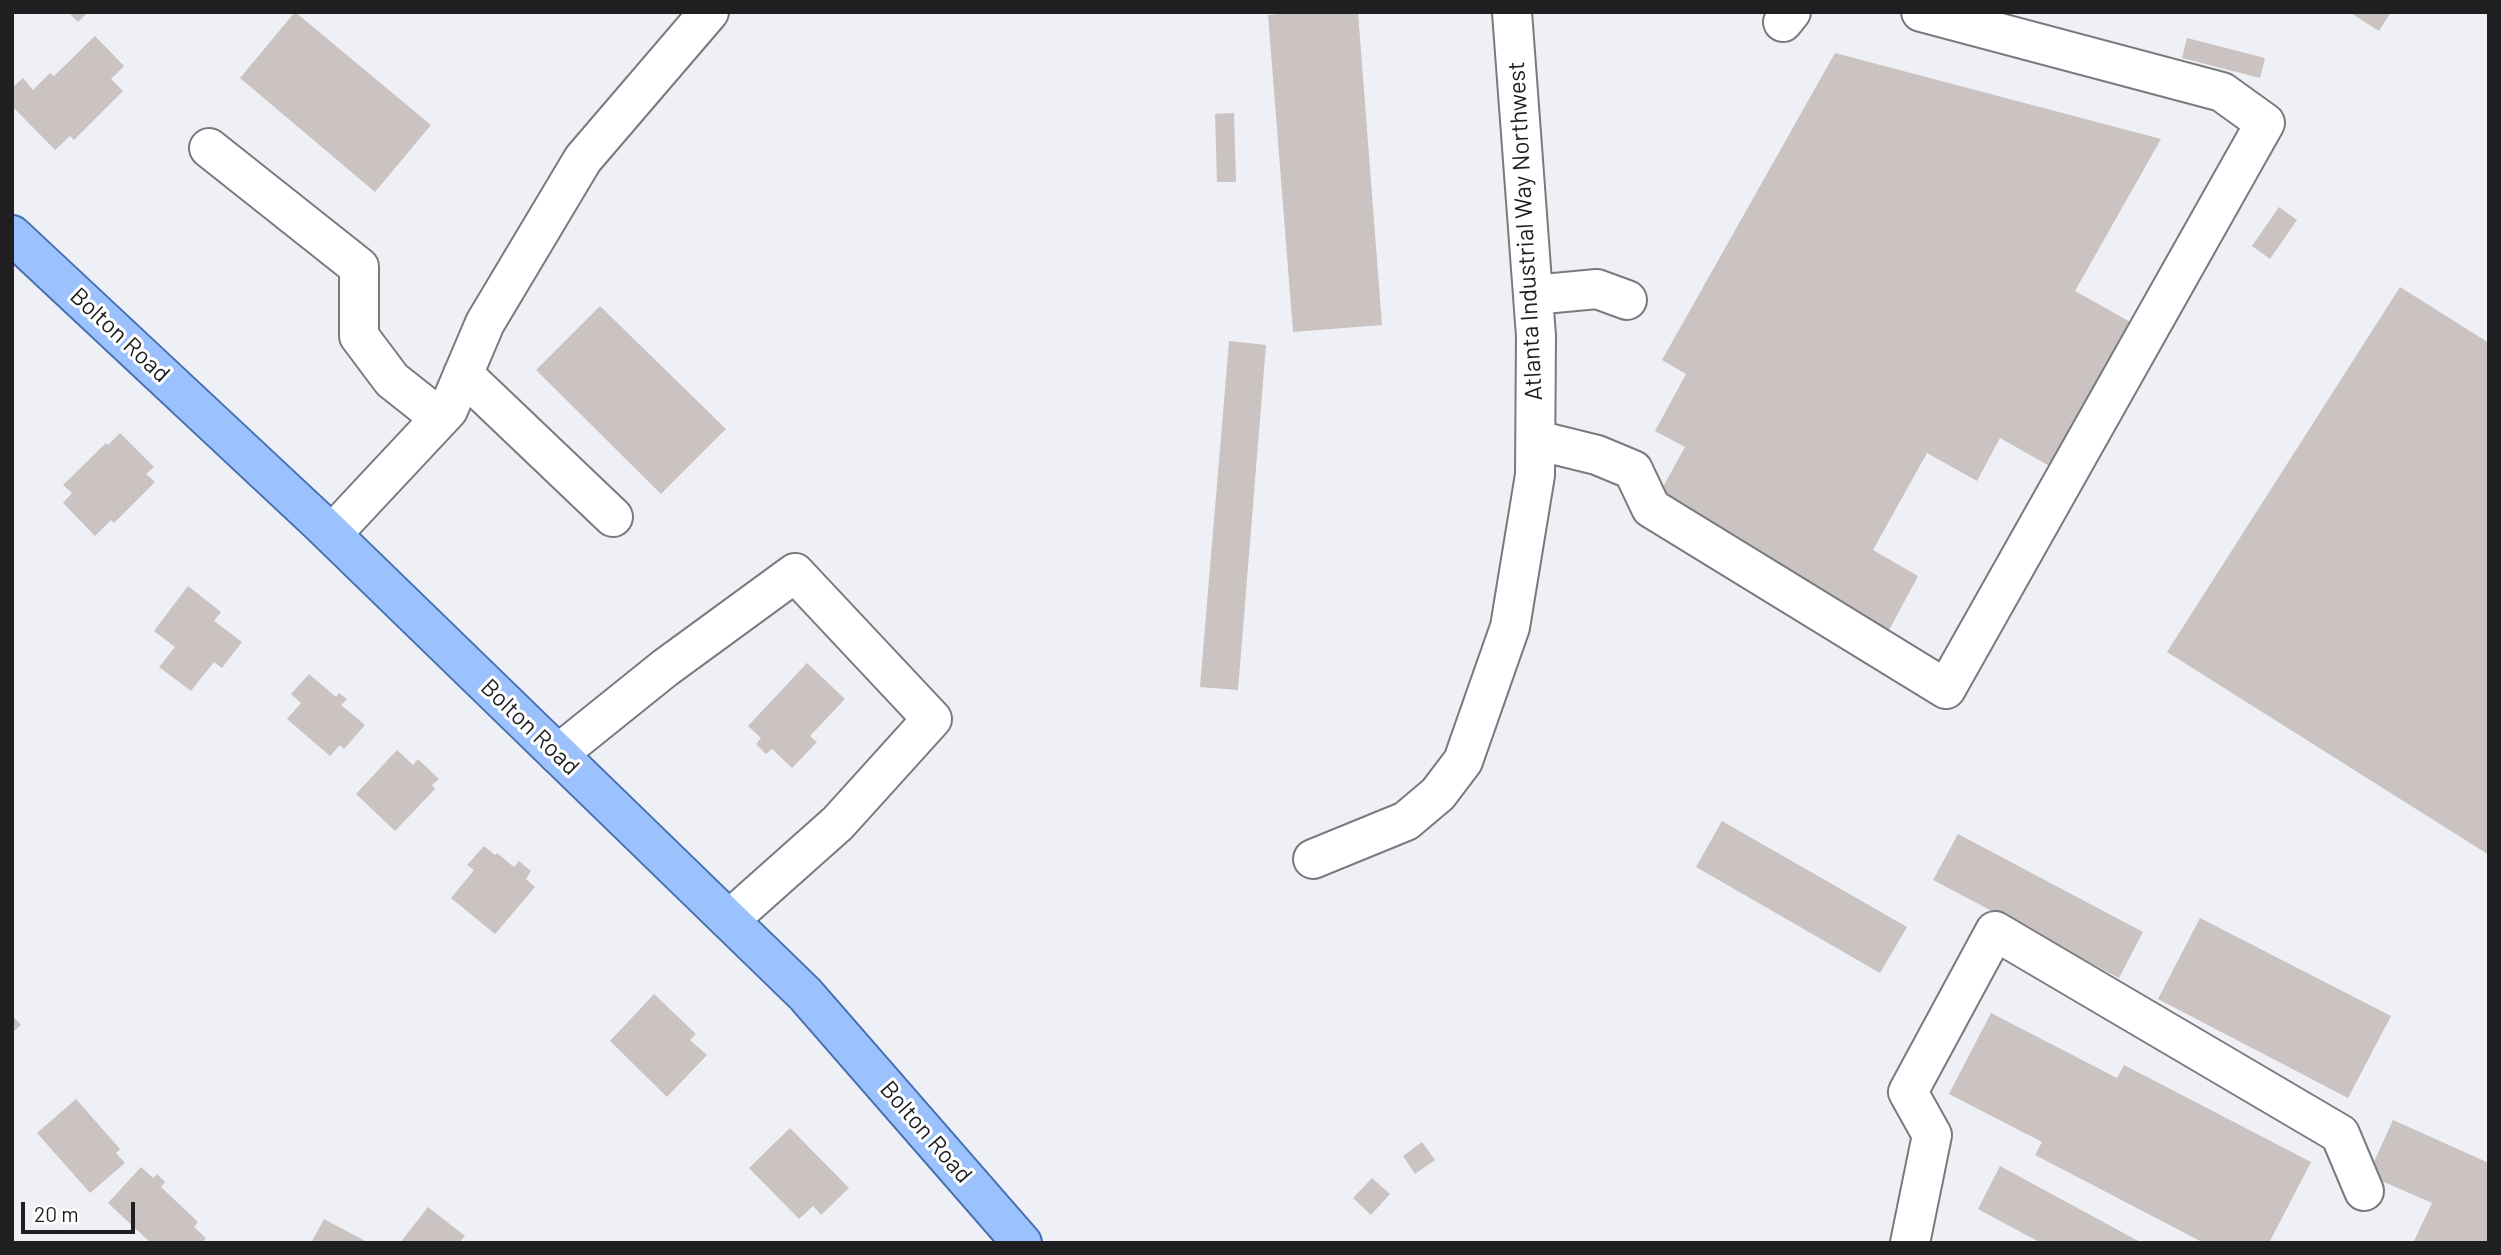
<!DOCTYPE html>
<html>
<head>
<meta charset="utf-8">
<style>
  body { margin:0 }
  #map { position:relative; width:2501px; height:1255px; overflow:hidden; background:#eef0f6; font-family:Barlow,sans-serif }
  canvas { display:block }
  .frame { position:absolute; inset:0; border:14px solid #1f1f21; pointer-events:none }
  .scale { position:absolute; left:21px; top:1202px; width:114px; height:32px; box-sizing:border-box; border:4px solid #1f1f21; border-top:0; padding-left:9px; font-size:21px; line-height:24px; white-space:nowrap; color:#1f1f21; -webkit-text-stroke:5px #fff; paint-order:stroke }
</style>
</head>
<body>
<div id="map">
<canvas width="2501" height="1255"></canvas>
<div class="frame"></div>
<div class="scale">20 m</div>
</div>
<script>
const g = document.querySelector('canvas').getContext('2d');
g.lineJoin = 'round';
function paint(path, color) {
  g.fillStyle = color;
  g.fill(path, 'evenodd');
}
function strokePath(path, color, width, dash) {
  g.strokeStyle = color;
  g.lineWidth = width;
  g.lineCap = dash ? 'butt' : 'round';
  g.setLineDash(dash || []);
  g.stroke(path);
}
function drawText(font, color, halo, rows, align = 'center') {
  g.font = font + ' Barlow,sans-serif';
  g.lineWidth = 6;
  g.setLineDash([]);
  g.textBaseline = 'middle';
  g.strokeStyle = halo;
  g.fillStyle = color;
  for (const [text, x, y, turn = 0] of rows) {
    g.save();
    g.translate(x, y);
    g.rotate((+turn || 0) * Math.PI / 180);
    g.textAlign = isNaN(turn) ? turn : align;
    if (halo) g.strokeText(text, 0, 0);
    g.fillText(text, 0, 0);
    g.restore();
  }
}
paint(new Path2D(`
  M68,12h20l-10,10z
  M295,12l136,113 -56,67 -135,-114z
  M1303,12h55l24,313 -89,7 -25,-317z
  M2349,12h42l-12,19z
  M95,36l29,30 -13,13 12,12 -49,49 -4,-4 -15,14 -43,-44v-18l11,-10 10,12 17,-17 4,3z
  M2187,38l78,20 -5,20 -78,-20z
  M1835,53l326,86 -86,152 59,33 -81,144 -53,-30 -23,43 -50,-28 -54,97 45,26 -31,58 -233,-131 31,-56 -30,-16 31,-57 -24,-14z
  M1234,113l2,69h-19l-2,-68z
  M2279,207l18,13 -27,39 -18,-13z
  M2400,287l89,56v512l-322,-203z
  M600,306l126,123 -65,65 -125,-124z
  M1229,341l37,4 -28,345 -38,-3z
  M120,433l34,34 -8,7 9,8 -41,41 -3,-3 -16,16 -32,-33 9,-10 -9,-8 43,-42 2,2z
  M188,586l33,26 -7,9 28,21 -20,26 -8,-6 -23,29 -32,-24 16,-20 -21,-16z
  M807,663l38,36 -35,37 7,6 -25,26 -20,-19 -6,5 -10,-10 5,-6 -13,-12z
  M309,674l27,23 3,-4 8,6 -6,6 24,20 -21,24 -4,-4 -10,11 -43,-37 14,-16 -10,-9z
  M397,750l16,15 5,-6 21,20 -7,6 3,4 -40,42 -39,-37z
  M1722,821l185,106 -27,46 -184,-106z
  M1958,834l185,98 -24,46 -186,-98z
  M484,846l11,9 2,-2 17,14 5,-6 12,10 -5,8 9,8 -40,47 -44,-36 23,-28 -7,-5z
  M2200,918l191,98 -43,82 -190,-99z
  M654,994l42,40 -6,6 17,15 -40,42 -57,-56z
  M1991,1013l126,65 7,-13 187,97 -42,81h-65l-169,-88 7,-13 -93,-48z
  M12,1015l9,10 -9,8z
  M76,1099l44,50 -4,4 9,10 -35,30 -53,-60z
  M2393,1120l96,43v80h-76l19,-40 -64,-28z
  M790,1128l59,60 -28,27 -8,-9 -14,13 -50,-51z
  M1422,1142l13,18 -20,14 -12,-18z
  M2000,1166l142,77h-101l-63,-34z
  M141,1167l12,11 4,-4 8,8 -4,5 37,35 -4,5 12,11 -4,5h-51l-43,-40z
  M1372,1178l18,16 -19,21 -18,-17z
  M428,1207l37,29 -6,7h-59z
  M324,1219l45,24h-58z`), '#cac3c1');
const minor = new Path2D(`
  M1783,22l8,-10
  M209,148l150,119v69l33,44 48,38
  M1533,295l64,-6 30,11
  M463,374l150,143
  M1536,440l61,15 36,15 18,38 295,181 319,-566 -43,-31 -301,-80
  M332,534l116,-124 37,-87 98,-164 126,-147
  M558,754l107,-86 130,-95 137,146 -94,104 -109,97
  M1313,859l93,-38 32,-27 25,-33 47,-134 25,-152 1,-139 -24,-324
  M1910,1243l22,-108 -24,-43 87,-161 345,203 24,57`);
const major = new Path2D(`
  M12,235l307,287 486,472 217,249`);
strokePath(minor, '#787a7f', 42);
strokePath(major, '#456fb0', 42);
strokePath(minor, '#fff', 38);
strokePath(major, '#9cc2fe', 38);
drawText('24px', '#1f1f21', '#fff', [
  ["Atlanta Industrial Way Northwest",1525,231,-93],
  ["Bolton Road",120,335,43],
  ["Bolton Road",530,727,44],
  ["Bolton Road",926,1132,49]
]);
</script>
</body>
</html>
